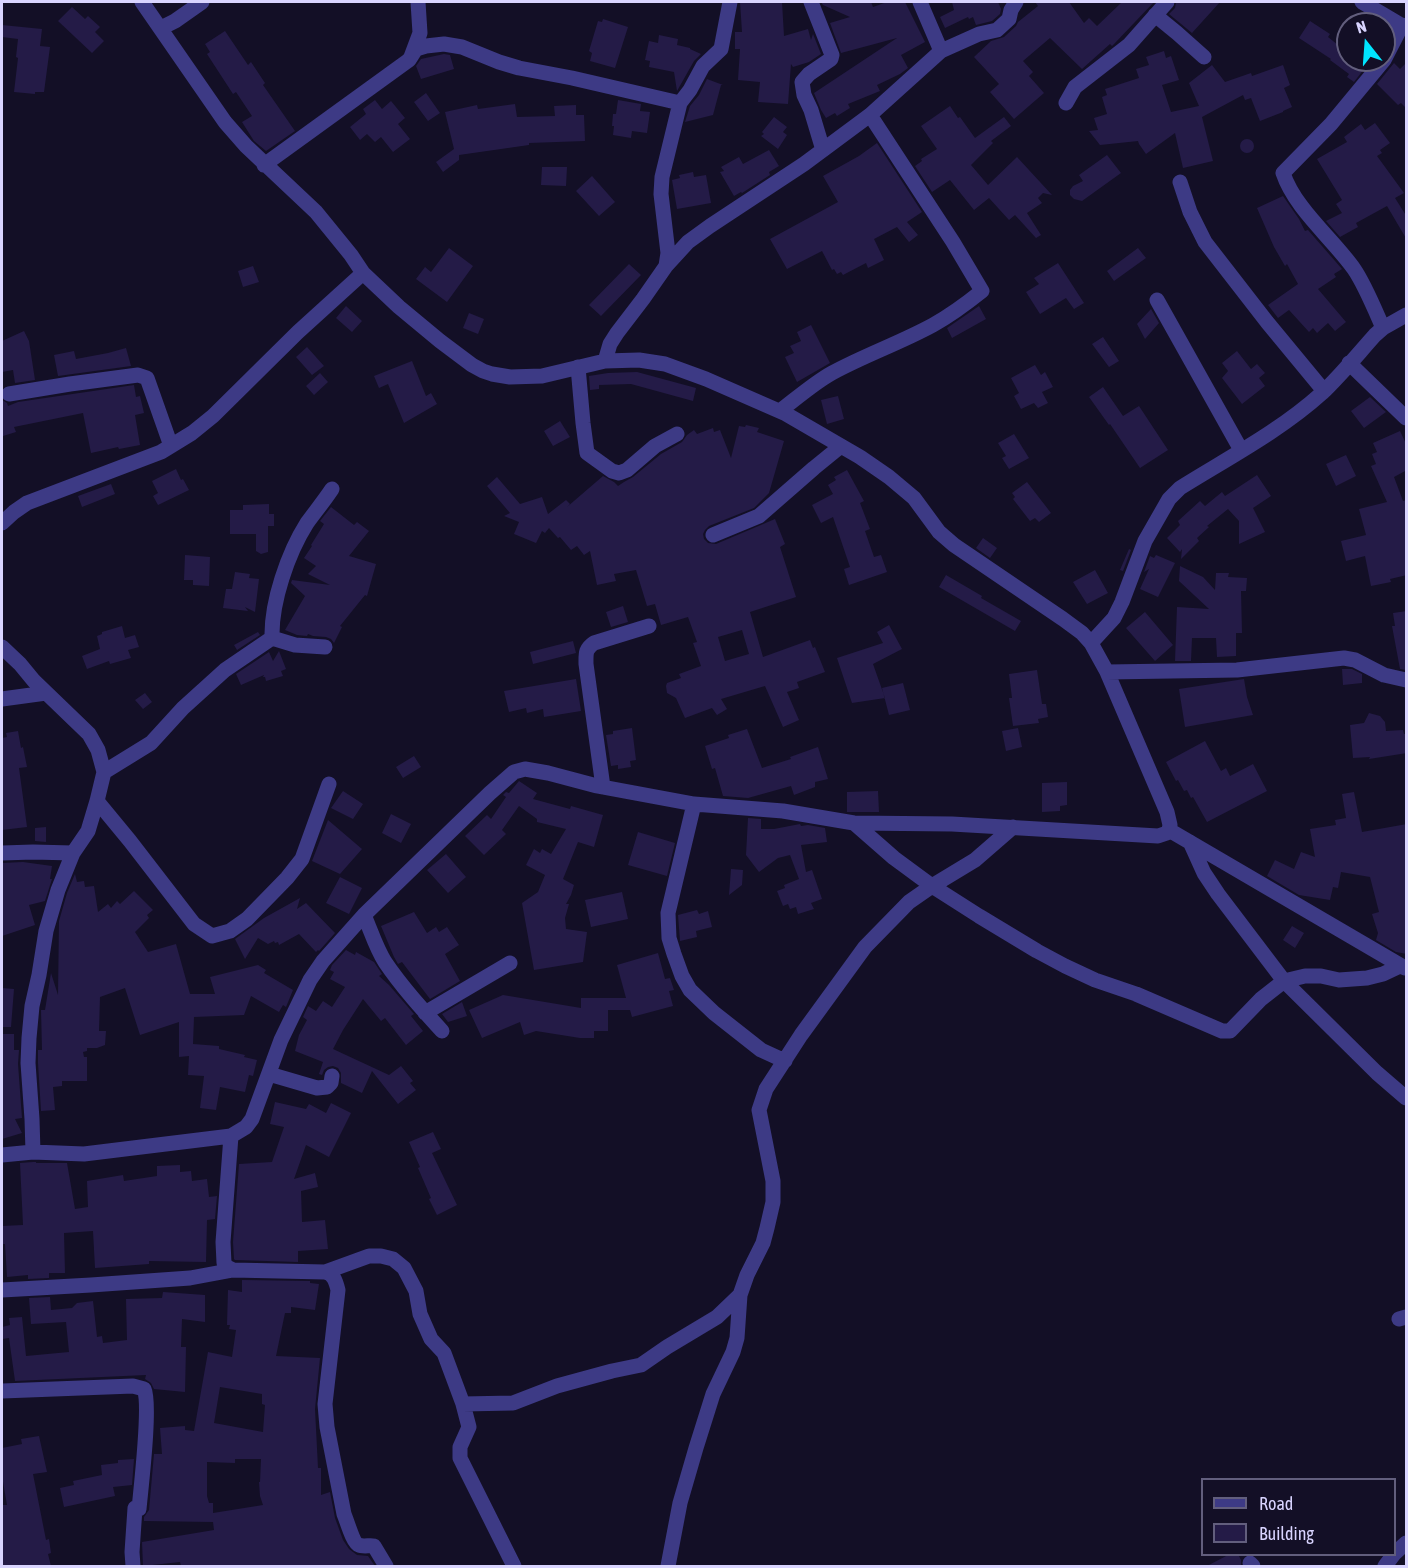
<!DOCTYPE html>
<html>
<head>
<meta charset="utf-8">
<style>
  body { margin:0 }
  #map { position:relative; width:1408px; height:1568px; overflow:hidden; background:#130f26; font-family:"Asap Condensed",sans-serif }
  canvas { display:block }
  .frame { position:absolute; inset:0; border:3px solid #d9d4ff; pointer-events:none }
  .legend { position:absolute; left:1201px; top:1478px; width:195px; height:78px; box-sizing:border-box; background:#130f26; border:2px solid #625e7d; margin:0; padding:8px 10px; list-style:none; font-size:18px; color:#d9d4ff }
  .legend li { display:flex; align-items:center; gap:12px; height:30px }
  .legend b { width:30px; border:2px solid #625e7d }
  .north { position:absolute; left:1336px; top:12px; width:60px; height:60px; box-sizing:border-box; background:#130f26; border:2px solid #625e7d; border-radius:50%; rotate:343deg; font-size:16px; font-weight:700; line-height:24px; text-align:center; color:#d9d4ff }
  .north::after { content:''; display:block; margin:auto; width:21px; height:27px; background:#00e5ff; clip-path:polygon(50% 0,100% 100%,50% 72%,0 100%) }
</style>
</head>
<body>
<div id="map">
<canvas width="1408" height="1568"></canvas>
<div class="frame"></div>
<ul class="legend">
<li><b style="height:8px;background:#3d3a85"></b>Road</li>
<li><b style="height:16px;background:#241b47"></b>Building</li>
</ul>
<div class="north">N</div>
</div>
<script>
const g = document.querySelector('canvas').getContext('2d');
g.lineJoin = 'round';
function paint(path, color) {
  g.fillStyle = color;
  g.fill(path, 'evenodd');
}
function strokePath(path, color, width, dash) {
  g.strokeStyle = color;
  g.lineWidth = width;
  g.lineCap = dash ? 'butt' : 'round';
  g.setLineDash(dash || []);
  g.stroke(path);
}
paint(new Path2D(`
  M740,2h42l2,34 24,-7 3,11 2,-6 8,20 -12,8 -16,5 -2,-3 -3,40 -30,-2 2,-20 -22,-2 2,-31h-5v-17h7z
  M821,2h50l2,5 14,-5h18l20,40 -24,13 7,13 -8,6 -23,11 3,6 -32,13 2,4 -13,8 -2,-3 -9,5 -5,-8 -7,-17 83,-55 -56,15 -11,-30 20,-6 -27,-12z
  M952,2h46l3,7 -1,5 -8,7 -16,4 -3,-8 -4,2 -1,-2 -23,11 -5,-11 14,-7z
  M1035,2h34l15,21 5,-5 8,8 25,-24h32l-39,41 -3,3 -2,-2 -28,25 -32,-31 -27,23 10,11 -4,4 15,17 -30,26 -24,-27 9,-8 -25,-27 17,-16 13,-4 12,-11 2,-4 20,-16z
  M1176,2h44l-28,31 -23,-19 6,-6z
  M72,7l13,12 3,-3 12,11 -5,5 9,9 -12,12 -34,-32z
  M603,19l25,8 -13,41 -25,-7 2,-8 -3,-2 9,-30 4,1z
  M1310,21l20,13 -2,3 20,16v7h23l-17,22 -7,-5 2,-3 -19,-14 1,-1 -32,-21z
  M2,25l40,4 -2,17 10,1 -6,45h-9v2l-21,-2 4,-34 -2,-1 2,-18 -16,-2z
  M225,31l23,34 3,-3 14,21 -2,2 32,46 -29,20 -12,-10 -12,-19 10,-6 -16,-24 -3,2 -26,-40 3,-2 -5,-8z
  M659,35l19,4 -1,6 13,3v1l11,5 -7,7 -17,30 -3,-19 -25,-5 1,-6 -5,-1 4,-19 9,2z
  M1164,51l2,7 5,-2 8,24 -17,5 9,27 28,-6 -10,-23 23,-18 13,17 26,-9 1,3 31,-11 7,20 -6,3 8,19 -9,4v1l-23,9 -9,-23 -6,2 -2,-5 -41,22 11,44 -30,7 -8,-35 -29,21 -7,-10 -1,-3 -38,4 -11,-14 9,-1 -4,-12 13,-4 -5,-17 5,-2 -2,-6 34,-11 -3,-9 13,-4 -3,-8z
  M444,54l6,1 4,14 -33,10 -5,-13 5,-7z
  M1407,62v47l-6,-6 -3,2 -21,-21 17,-21 6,6z
  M707,79l16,6h-2l-8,30 -28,7 5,-16 9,-11z
  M426,93l14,20 -12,8 -14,-19z
  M375,100l7,9 9,-8 14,17 -7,6 12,15 -17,13 -12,-15 -6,5 -8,-8 -7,6 -10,-13 16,-13 -3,-5z
  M618,100l23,4 -1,7 10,1 -3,21 -15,-2 -1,7 -18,-3 1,-9h-2l1,-12h3z
  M515,104l2,13 38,-1 -1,-10 22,-1v10h8l1,26 -56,2v2l-70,10v5l-16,12 -7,-10 18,-13 -9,-37 32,-7 1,4z
  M950,106l8,12 2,-1 15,21 29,-21 7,9 -20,15 2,2 -22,22 17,20 29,-28 35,38 -9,-2 -5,5 4,5 -15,10 14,22 -5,3 -21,-23 -6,5 -20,-22 -15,12 -24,-30 -18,12 -17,-26 7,-5 -1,-2 16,-10 -16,-23z
  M774,117l13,10 -4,5 4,3 -9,14 -17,-13 3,-2 -2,-2z
  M1375,123l15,20 -10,7 2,3 -5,3 27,37 -9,5 12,19v23l-20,-34 -31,17 2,4 -18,10 -14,-16 16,-8 -6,-9 6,-4 -25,-41 30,-17 -3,-5 17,-13 4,6z
  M1240 146a7 7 0 1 1 14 0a7 7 0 1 1-14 0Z
  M877,143l45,69 -15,10 11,13 -9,7 -12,-15 -23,12 10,21 -16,8 -2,-5 -23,12 -2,-3 -4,2 -3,-5 -2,1 -10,-19 -35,18 -17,-30 68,-37 -15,-26 36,-20z
  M769,150l10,16 -10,6 1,3 -28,18 -1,-1 -7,4 -14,-24 4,-1 -3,-4 18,-10 4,7z
  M1107,155l14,18 -39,28 -8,-2 -4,-4v-5l3,-4 10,-5 -4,-6z
  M542,167h25l-1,19 -25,-1z
  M693,172l1,5 12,-2 5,28 -34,6 -5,-29 8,-2 -1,-3z
  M592,176l23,26 -16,14 -23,-25z
  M1283,196l16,23 6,12 3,-1 34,39 -8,5 2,3 -18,12 28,33 -11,9 -7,-8 -11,10 -4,-5 -4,4 -20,-22 -11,8 -10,-13 30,-21 -11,-20 -2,2 -11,-19 -17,-39z
  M449,248l24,18 -26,36 -31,-23 9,-12 6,5z
  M1138,248l8,10 -32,23 -7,-10z
  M1058,263l26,40 -10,6 -8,-11 -26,16 -14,-22 13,-8 -5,-6z
  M629,264l12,11 -40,41 -12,-11z
  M253,266l6,16 -16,5 -5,-16z
  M346,306l16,15 -10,11 -16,-14z
  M979,306l7,13 -34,19 -5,-10z
  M1151,309l8,14 -14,16 -8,-15z
  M469,313l15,6 -6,15 -15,-6z
  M811,325l19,38 -33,19 -12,-25 9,-4 -4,-7 11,-5 -4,-9z
  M24,331l5,10 6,39 -20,3 -2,-13 -11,2v-31z
  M1103,337l16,24 -10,6 -17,-23z
  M307,347l17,19 -12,9 -16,-18z
  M126,348l5,18 -73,10 -4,-21 20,-4 2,8 32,-6z
  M1237,351l14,18 6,-5 8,9 -6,5 6,8 -23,18 -20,-26 6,-7 -6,-8z
  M412,361l14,35 5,-3 6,11 -33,19 -16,-39 -9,4 -5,-12z
  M1035,365l6,10 4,-3 8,15 -11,5 6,11 -10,5 -4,-5 -13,6 -7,-13 5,-3 -8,-15z
  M637,372l59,16 -3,13 -62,-17 -32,1v4l-9,1 -1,-14 19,-3z
  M320,373l8,9 -14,13 -8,-9z
  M134,385l2,12 4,-1 4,17 -9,2 5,30 -21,4 -1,-2 -27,6 -8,-40 -69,14 2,5 -13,4 -1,-6v-30l5,3 1,3 10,-4z
  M1103,387l20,29 16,-10 29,44 -28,18 -30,-44 -1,1 -20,-28z
  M838,396l6,23 -17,5 -6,-24z
  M1370,397l16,15 -22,16 -13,-17z
  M560,421l10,16 -17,9 -9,-15z
  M746,425l13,3 -2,4 27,9 -15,52 -15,15 -45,18 -4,4 -2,4 1,5 4,4 8,1 59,-25 10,25 -5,3 16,50 -46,15 13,45 47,-17 3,8 2,-1 10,25 -28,10 2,6 -12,4 12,28 -16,7 -18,-41 -44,13 6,10 -10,6 -5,-7 -27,10 -9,-20 -9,-5 -1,-7 1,-3 14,-5 -2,-4 22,-8 -8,-23 4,-1 -9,-25 -27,8 -6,-21 -8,2 -11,-36 -22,4 2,7 -19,4 -7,-34 -6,4 -7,-9 -6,4 -11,-13 -2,1 -9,-10 -4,5 -3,-2 -6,12 -22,-9 5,-12 -15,-6 6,-3 -23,-27 10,-9 23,27 22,-7 6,17 18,-14 4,4 -3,3 36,-31 11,6 4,4 6,-4 9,-5 28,-23 21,-12 5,-7 7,-5 3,4 16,-6 1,4 6,-2 11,28 8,-32 6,1zM742,630l7,24 -24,7 -7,-24z
  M1400,431l7,15v24l-13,7 9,24 4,-1v75l-17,4 1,3 -20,4 -6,-30 -19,5 -5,-20 25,-6 -7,-26 28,-7 -16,-36 5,-2 -4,-10 5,-2 -4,-9z
  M1014,434l15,24 -20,11 -7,-11 4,-2 -8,-13z
  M1346,455l10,21 -20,10 -10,-22z
  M176,469l5,11 2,-1 6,11 -31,15 -5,-9 5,-3 -6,-12z
  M847,470l17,31 -4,2 10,26 -5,2 9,26 7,-2 6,17 -38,13 -5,-16 6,-2 -17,-50 -12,6 -9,-18 21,-11 -5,-9 8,-5 -2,-3z
  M1257,475l14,21 -18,12 12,24 -26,12v-23l-11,-12 -21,17 2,1 -12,11 2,3 -18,18 1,-10 -2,3 -13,-14 13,-13 -2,-4 22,-20 5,5 17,-14 3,4z
  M1027,482l24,31 -12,9 -4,-4 -5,3 -17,-22 2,-2 -3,-4z
  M111,484l4,10 -33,13 -4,-11z
  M269,504v10h5v12h-6v26l-7,2 -5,-3v-17h-26v-24h13v-5z
  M331,507l23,18 3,-3 12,9 -20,25 27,8 -9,32 -2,-1 -25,31 2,1 -8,16 -3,-4 -5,-2 -13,-1 -5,-2 -1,2 -10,-1 -12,-5 20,-34 -14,-13 1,-3 38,5 -22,-11 8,-8 -12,-8 8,-12 -1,-1 13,-21 -4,-3z
  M983,538l14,10 -7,10 -14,-10z
  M1129,549l2,1 -8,21 -3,-1z
  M185,555l25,2 -1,29 -16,-1v-5h-9z
  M1156,555l19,8 -17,34 -18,-8 9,-20 -5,3 6,-16 4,2z
  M1180,566l23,11 12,13 1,-17h13l-1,4 19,1 -1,13h-5l1,42h-6v23l-19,1 -1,-19h-24l-1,23h-16l2,-54 32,2 -30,-28z
  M1095,570l13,23 -21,11 -14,-22z
  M235,572l15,2 -1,4 10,1 -4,33 -10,-5 3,4 -25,-3 3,-19h6z
  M946,575l36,21 -1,2 40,23 -6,10 -76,-44z
  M623,606l5,16 -17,5 -5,-15z
  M1407,611v59h-1l-6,-1 -8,-43h3l-2,-13z
  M1145,612l28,33 -18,16 -29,-33z
  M889,625l13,24 -29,15 12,34 -33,5 -15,-45 46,-15 -6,-11z
  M122,626l3,12 10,-3 4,12 -11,3 3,8 -21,6 -1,-3 -22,8 -5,-13 18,-7 -3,-13 5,-2v-2z
  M258,632l2,3 -23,15 -3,-5z
  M573,641l3,12 -43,11 -3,-12z
  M279,651l7,18 -5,2 2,5 -17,5 -1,-4h-2l1,-2 -23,10 -5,-11 33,-22 4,9z
  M1342,669h10l10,5v9l-19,2z
  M1037,670l5,34h4l2,13 -10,2 1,4 -26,3 -4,-28h3l-3,-24z
  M576,679l5,32 -37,6 -1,-8 -16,4 -1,-5 -17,4 -5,-21z
  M1244,679l3,18 6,18 -68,12 -6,-38z
  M903,683l7,27 -21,5 -7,-27z
  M145,693l7,9 -9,7 -8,-9z
  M1369,713l11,3 5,6 1,9 17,-1 1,4h3v19l-38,6 1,-2 -17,1 -3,-33 14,-2z
  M632,728l4,32 -6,1 1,6 -13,2v-4l-7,1 -5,-31 7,-1v-3z
  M1018,728l4,19 -16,4 -4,-20z
  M747,729l15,39 29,-9 -1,-2 28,-10 10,32 -13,3v5l-21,8 -3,-9 -43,12 -25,-2 -8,-28 -3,1 -7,-23 24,-8 -1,-3z
  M18,731l3,17 2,-1 4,20 -8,1 8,59 -25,3v-29h1l-1,-63 5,-1 -1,-4z
  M1205,741l16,30 5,-3 4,8 23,-12 14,27 -60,31 -14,-25 -2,1 -4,-8 -3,1 -6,-11 -2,1 -10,-19z
  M414,756l7,11 -18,11 -7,-11z
  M519,781l18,12 -4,6 37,10 1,-3 32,9 -9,32 -16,-5 -15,37 11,6 -3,10 -5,9h3l-4,14 1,11 21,3 -4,30 -49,8 -12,-67 16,-11 7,-17 -19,-10 8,-16 6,4 2,-4 9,5 15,-25 -29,-7v-3l-18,-13 -17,24 4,4 -22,21 -19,-19 22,-21 4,4 15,-22 -3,-2 3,-3 3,1z
  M1067,782v23l-7,1v5l-18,1v-29z
  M343,791l20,13 -10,15 -22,-11z
  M878,791l1,21h-32v-20z
  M1354,792l8,40 45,-8v130l-11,-2 -20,-12 2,-7 -6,-19 7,-2 -9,-35 -29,-5 -3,16 -5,-1 -3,13 -31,-5 -32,-19 8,-16 19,9 7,-17 14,5 -5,-28 26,-4 -1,-5 11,-2 -4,-24z
  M391,814l20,10 -10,19 -19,-10z
  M748,818l13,1v10h13l26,-5 1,2 7,-1 17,3 2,14 -26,3 5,27 6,-2 10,29 -11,4 3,6 -16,5 -2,-7 -6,2 -2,-5 -5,2 -6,-15 8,-3 -1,-3 15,-6 -9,-24 -12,3 -19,14 -13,-17z
  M328,820l34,29 -22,25 -28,-13z
  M46,827v15l-11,-1v-13z
  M638,832l37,11 -8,33 -39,-11z
  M446,854l20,23 -18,16 -21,-23z
  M23,862l29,4 -2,13h2l-7,22 -16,4 6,20 -33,11v-73z
  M731,869l12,1 -1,15 -13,10z
  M75,874l2,8 7,-1 1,6 9,-1 4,26 10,-8 3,4 6,-7 3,3 14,-13 19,19 -6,5 2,3 -14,14 13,20 28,-8 14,50h25l-5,-17 48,-12 8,5 -2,3 29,17 -7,17 -3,-2 -4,7 -28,-16 -7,19 -50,2 -1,27 26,2v3l26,6 -1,2 13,3 -4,16 -4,-1 -4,17 -25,-5 -4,23 -16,-2 4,-32 -16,-1 1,-19 -10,1v-35l-39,13 -15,-47 -25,9 -1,34h7l-1,14 -8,3h-10v3l-4,1 1,5h3v24h-25v5l-9,1 2,23 -14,1 -3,-48v-13h4l-1,-40h4l6,-37 7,22 1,-74 8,-28z
  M340,877l22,11 -13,26 -23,-11z
  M622,892l6,27 -37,8 -6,-27z
  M300,898l-3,11 9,-6 29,30 -16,18 -1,-1 -2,2 -17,-18 -20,11 -1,-3 -3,1 -1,-2 -6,3 -10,-6 -13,21 -10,-20 29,-21z
  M697,910l2,4 9,-3 4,16 -16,4 1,6 -17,4 -2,-26z
  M414,912l13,21 9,-6 3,5 8,-5 12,18 -14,9 15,27 -30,18 -28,-37 -4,2 -4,-7 -13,-31z
  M1292,926l12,7 -9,15 -12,-8z
  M346,950l9,5 1,-3 18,10 8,12 -3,2 10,9 25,29 -3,2 12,15 -17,14 -21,-27 -4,3 -18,-22 -20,31 -10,19 56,26 12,-9 12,15 -3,2 6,7 -18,14 -26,-33 -10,22 -21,-10v-10l-3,-5 -5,-2 -5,1 -4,3 -2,5 -3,-1 4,-12 -28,-11 4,-16 8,-15 -4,-3 5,-11 8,5 7,-10 9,6 13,-20 -15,-8 4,-7 -4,-2 2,-5z
  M658,953l7,26 5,-1 4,12 -5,1 4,15 -41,11 -2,-7h-22v21h-14v7h-14l-44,-7 -12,4 -4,-13 -38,16 -13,-28 34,-15 78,13v-10h45l-9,-33z
  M2,988l12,1 -3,38h-9z
  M462,1002l5,14 -19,6 -6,-8z
  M2,1034h12v16h5l-1,14 4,54 -7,1 7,14 -20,6z
  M275,1102l31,7 3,-5 17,9 5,-10 20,10 -22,44 -23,-12 -12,34 21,-6 3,14 -17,4 1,31 23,-2 3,29 -30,2v11l-63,-2 -1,-1 -1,-17 6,-78 33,-2 12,-35 -14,-3z
  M433,1132l8,17 -9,4 25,52 -20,10 -8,-16 2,-1 -13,-30 2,-1 -11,-25z
  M33,1162h3v1h31l8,46 13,-2 -1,-26 36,-6 1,6 33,-5v-10l23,-1v7l11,-1 1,10 15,-2 2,18 8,-1 -2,23 -8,1 -1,42 -57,-1v3l-54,4 -2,-37 -29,2 1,40h-16v5l-21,1v-4l-21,2 -2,-33h-3v-18l21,-1 -3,-62z
  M242,1280l68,1v2l9,1 -4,26 -24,-3v6h-6l-9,43 44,2 -5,51 3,59h3v27l9,-3 5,26 8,22 6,9 8,6 11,1 7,10h-185v-1l-9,1 -1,-4 -37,4 -1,-24 72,-12 -1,-8 -69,-1v-4l5,-7 5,-56h8l-2,-26 25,-2v4l9,1 14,-79 24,5 4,-27 -7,-1 1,-4h-3l1,-35 14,2zM220,1387l42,7v10l3,1 -2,27 -49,-9zM235,1459h26l-1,23h-1l1,14 3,9 -50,8v-10h-4l-2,-7v-34l28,1z
  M163,1292l42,3v27l-23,-3 -1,28h5l-1,45 -31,-3 -3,-6 -6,-4 1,-4 -131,6 -6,-43 -7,1v-12l8,-2 -1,-7 13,-1 4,39 43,-4 -3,-30 -35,2 -2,-26 21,-1 1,13 21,-2 5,-5 16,-2 4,36 5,-1 1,7 24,-3 -1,-41 36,-1z
  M39,1436l8,36 -14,2 13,66 3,-1 2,14 -3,1 3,12h-49v-61h5l-5,-29v-28l20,-4 -1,-5z
  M134,1459l-2,26 -19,2 2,9 -51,11 -4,-19 14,-3 -1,-4 29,-6 -1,-10 17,-2v-3z
  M1230,1554h8l3,6v6h-34z`), '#241b47');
strokePath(new Path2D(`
  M811,2l21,53 -1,4 -22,15 -7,8 2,13 7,15 12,40
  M920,2l21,49
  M1362,2l44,26
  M1155,15l22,18 27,24
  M161,28l14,-7 27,-19
  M411,57l9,-24 -2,-31
  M1384,60l18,-35
  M1066,103l9,-16 54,-42 38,-43
  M264,165l145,-105 7,-11 10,-3 18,-2 18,3 37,15 20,6 53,10 108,25
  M1180,182l10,30 15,30 62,80 57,69
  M666,266l2,-13 -7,-59 1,-17 18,-74 10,-13 13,-24 18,-17 9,-47
  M1157,300l84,150
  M1383,328c-8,-18 -18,-43 -29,-59 -21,-30 -59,-60 -71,-96l48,-49 53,-64
  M605,361l5,-17 7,-11 26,-34 23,-33 22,-24 22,-16 94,-62 66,-49 71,-64 38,-17 18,-4 12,-11 2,-9 5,-8
  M1349,363l57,55
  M578,367l5,56 4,30 25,18 7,2 8,-3 28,-24 22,-12
  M9,394l61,-10 68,-9 9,3 24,68
  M780,411c17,-13 34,-28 52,-38 33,-18 68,-30 101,-48 18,-10 34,-22 49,-34l-29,-49 -83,-127
  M2,523l12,-11 13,-9 134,-51 31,-19 21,-17 85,-84 65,-59
  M713,535l46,-19 55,-48 27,-22
  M272,638l23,7 30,2
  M1091,643l23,-25 8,-16 23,-61 24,-42 11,-11c48,-30 100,-57 142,-95 19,-18 36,-39 53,-58l8,-7 23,-13
  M2,647l18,17 14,17 55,53 9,16 6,22 -7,29 -9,30 -15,22 -15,37 -12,41 -7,44 -7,31 -3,32 -1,25 4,56 1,33
  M1107,672l130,-2 107,-12 11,2 29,15 22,5
  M2,699l44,-6
  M104,772l47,-29 32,-35 42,-38 47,-32c-1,-36 16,-85 35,-115 8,-11 17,-22 25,-34
  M603,787l-17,-123c0,-10 -1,-15 8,-21l55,-17
  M97,801l33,40 64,83 18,12 18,-5 17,-12 40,-41 15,-19 27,-75
  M694,804l-26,109 1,25 5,16 8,22 8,14 24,23 47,37 24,11
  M854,823l40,35 38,28 47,30 58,35 28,15 30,14 41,14 86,37h8l31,-32 23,-18 21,-5h16l18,4 28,-2 16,-4 17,-8
  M1169,830l236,138
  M1190,842l14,31 14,21 66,87 93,92 29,25
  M2,853l31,-1 40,1
  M364,915c7,16 12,33 21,47 17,25 37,47 57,69
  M425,1013l85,-50
  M269,1074l48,14 10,-1 4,-4 1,-7
  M231,1136l-8,106 1,21 3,4 6,3 92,2c9,2 11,10 13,18l-13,114 2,23 17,87c3,7 9,29 15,31 4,2 11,0 15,1l12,20
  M2,1155l31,-3 51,2 147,-18 15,-9 6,-8 29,-79 29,-60 13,-19 41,-46 126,-122 24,-21 11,-3 23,4 49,13 97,18 89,7 71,12 98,1 206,12 9,-3 2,-3 1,-5 -3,-13 -60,-140 -16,-29 -9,-10 -19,-14 -109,-74 -15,-13 -25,-34 -25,-21 -29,-20 -74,-43 -80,-35 -41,-15 -26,-4 -34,1 -63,15 -32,1 -18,-3 -9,-3 -11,-6 -32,-24 -41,-34 -36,-34 -12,-18 -35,-43 -70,-66 -21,-24 -83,-120
  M325,1272l44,-16h12l12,3 11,9 12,23 4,23 11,25 13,14 19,51 6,23 -9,20v11l54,108
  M2,1290l89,-5 99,-7 43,-8
  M1399,1319l7,-2
  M2,1391l131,-5 11,3c7,15 -3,98 -5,120l-4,-1 -3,44 1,14
  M463,1404l50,-1 44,-17 55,-15 29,-6 26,-18 50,-30 23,-22
  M1394,1554l12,-11
  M1250,1563l3,3
  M668,1566l12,-63 16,-55 17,-54 20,-42 4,-14 3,-43 7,-20 16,-32 4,-15 6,-26v-21l-14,-71 7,-21 35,-54 64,-88 44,-45 23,-16 43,-26 38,-33
  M1385,1566l9,-12`), '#3d3a85', 15);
</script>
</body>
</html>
